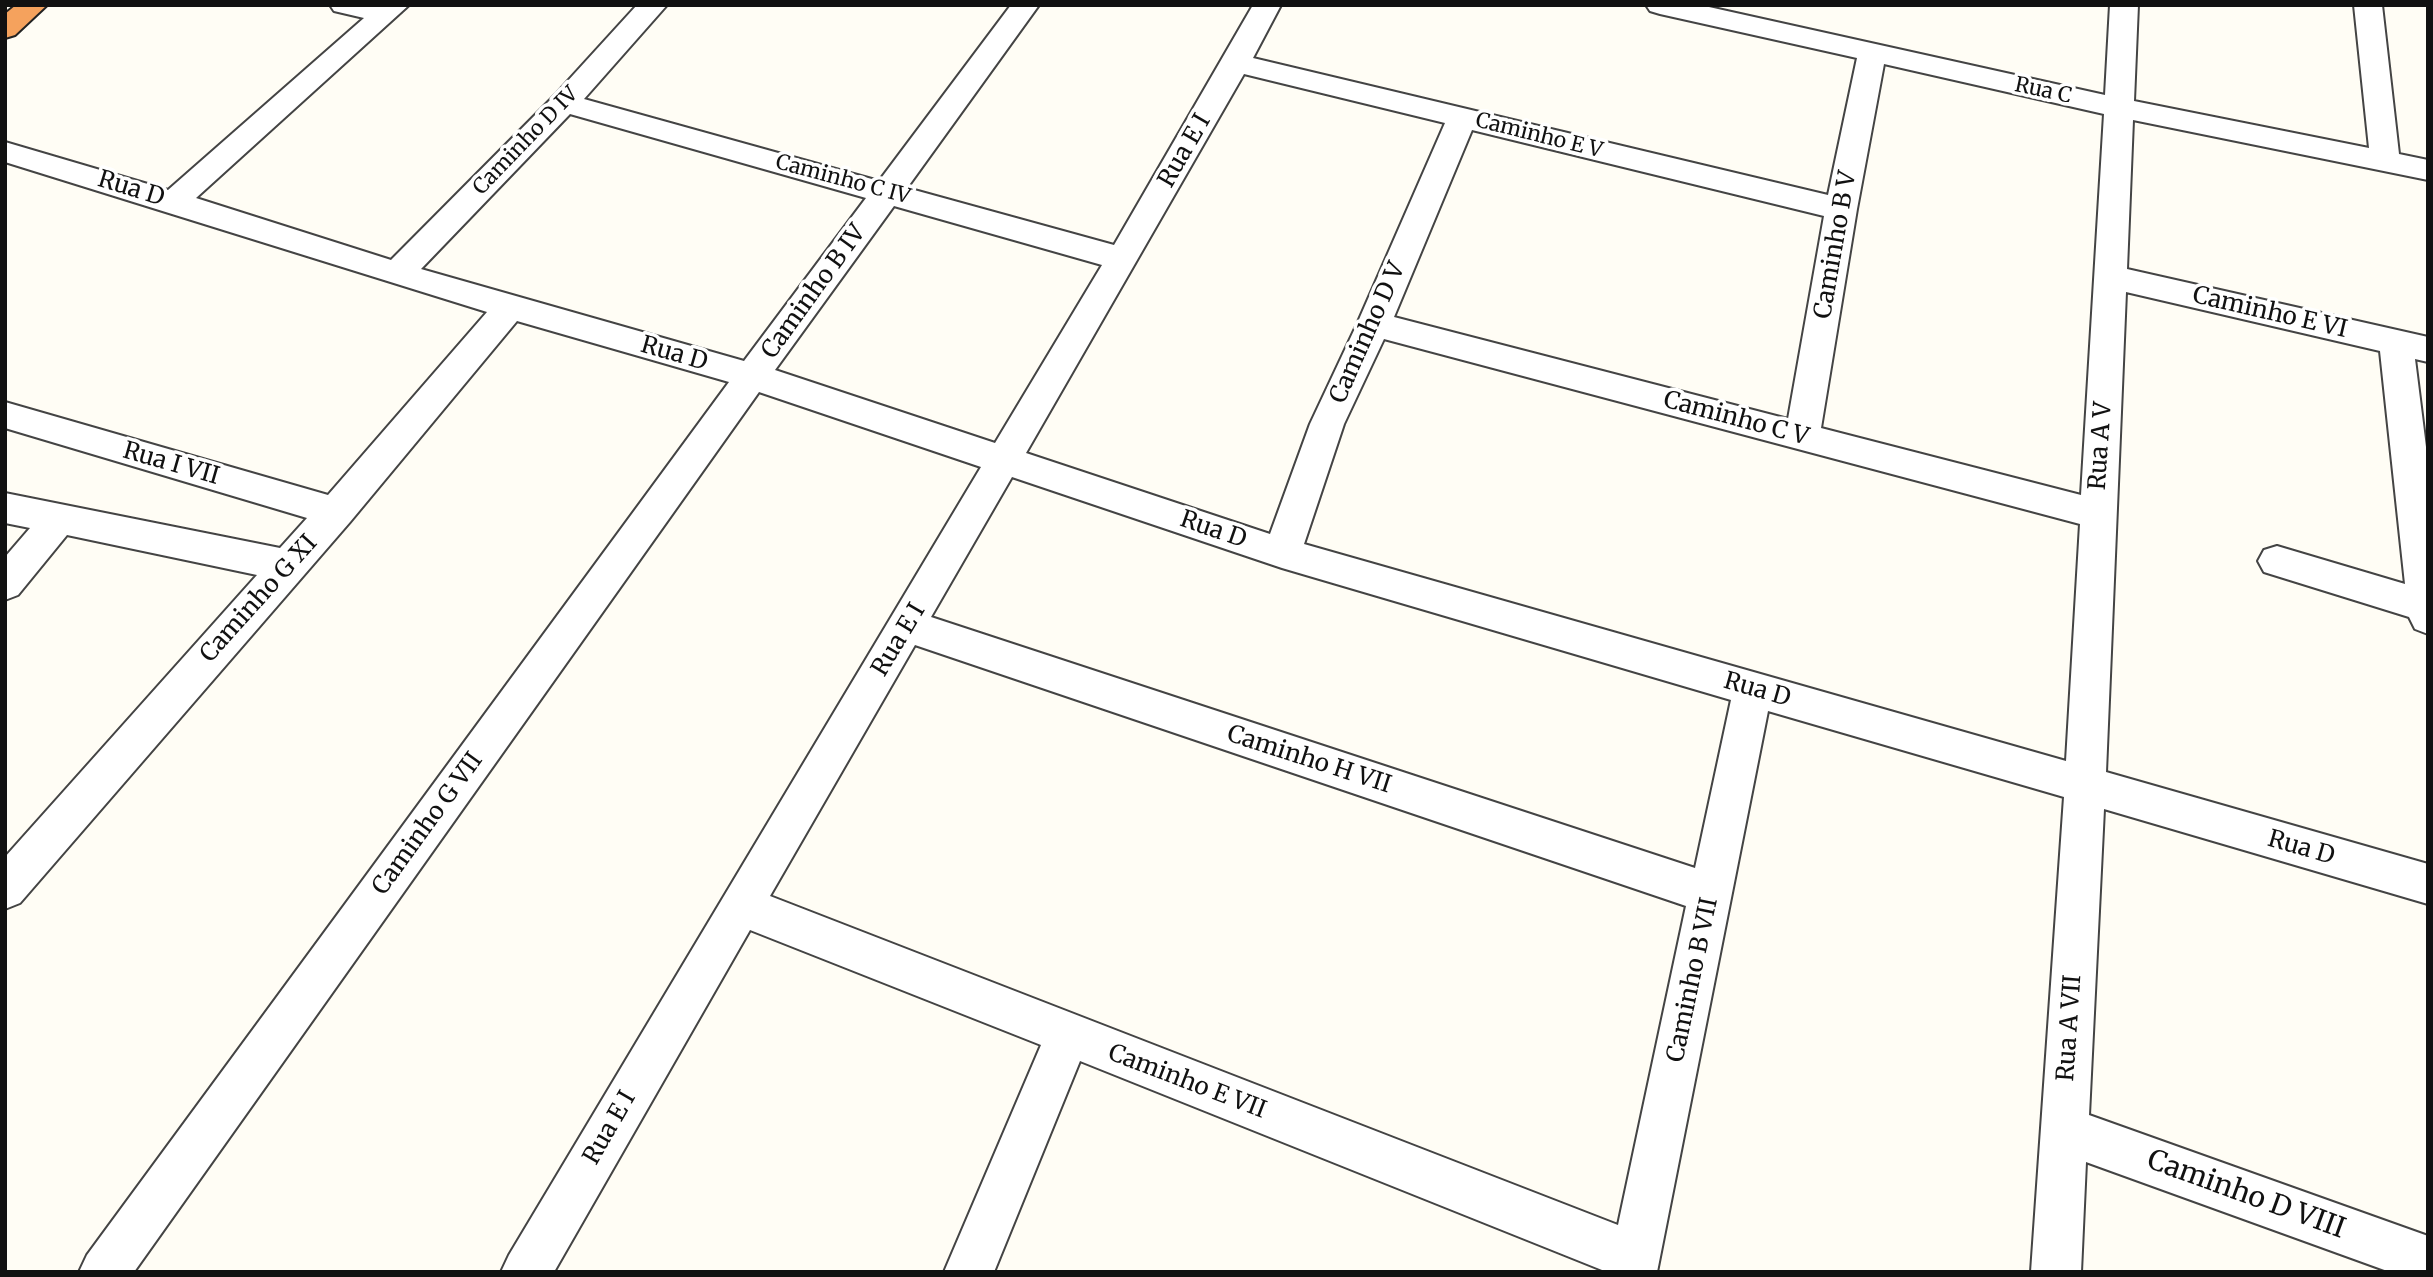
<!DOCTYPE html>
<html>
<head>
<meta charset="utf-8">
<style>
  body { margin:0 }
  #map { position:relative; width:2433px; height:1277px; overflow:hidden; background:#fffdf5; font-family:Merriweather,serif }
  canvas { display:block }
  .frame { position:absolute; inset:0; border:7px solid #111; pointer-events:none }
</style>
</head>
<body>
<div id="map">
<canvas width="2433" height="1277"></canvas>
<div class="frame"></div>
</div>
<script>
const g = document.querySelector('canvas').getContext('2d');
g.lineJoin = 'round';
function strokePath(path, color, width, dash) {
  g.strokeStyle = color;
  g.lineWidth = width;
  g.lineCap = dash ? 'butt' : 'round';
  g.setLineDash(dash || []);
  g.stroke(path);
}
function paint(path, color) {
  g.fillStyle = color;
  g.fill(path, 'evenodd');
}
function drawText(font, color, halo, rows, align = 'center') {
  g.font = font + ' Merriweather,serif';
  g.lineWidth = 7;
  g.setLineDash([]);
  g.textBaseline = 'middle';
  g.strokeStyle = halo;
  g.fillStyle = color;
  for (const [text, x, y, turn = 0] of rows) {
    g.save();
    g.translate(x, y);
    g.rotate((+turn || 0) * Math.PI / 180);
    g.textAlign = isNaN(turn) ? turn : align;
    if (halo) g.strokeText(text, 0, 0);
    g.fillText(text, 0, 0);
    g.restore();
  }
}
const minor = new Path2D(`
  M330,5h79l-213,193 195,62 163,-164 83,-91h30l-83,94 295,82 132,-176h28l-132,183 207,57 139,-240h28l-28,53 575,137 29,-137 -197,-44 -10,-3 -4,-6h54l405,90 5,-90h28l-4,96 235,47 -15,-143h28l17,149 29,6v20l-295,-60 -6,149 301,68v25l-13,-3 13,104v171l-13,-5 -6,-12 -145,-45 -6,-11 6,-11 13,-4 128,38 -25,-233 -254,-59 -20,480 322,92v40l-324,-95 -15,306 339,121v36h-38l-304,-110 -5,110h-50l33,-475 -296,-86 -111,561h-50l-527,-211 -86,211h-50l97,-227 -291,-115 -196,342h-53l8,-17 472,-788 -222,-75 -625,880h-55l8,-17 642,-873 -212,-61 -167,201 -330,381 -15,6v-52l252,-282 -190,-40 -49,60 -13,5v-43l25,-29 -25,-5v-30l275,55 27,-30 -302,-90v-26l323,93 159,-183 -482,-150v-20l163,48 196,-172 -30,-7zM1884,64l220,50 -23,381 -260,-67 36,-219zM1244,74l201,49 -88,201 -47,100 -40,110 -244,-81zM570,114l296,84 -122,163 -323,-92zM1472,130l352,86 -36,203 -394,-102zM894,206l208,59 -107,178 -220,-73zM1384,339l696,185 -14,237 -762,-217 40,-120zM1012,477l270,91 449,132 -36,168 -764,-251zM915,645l771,261 -68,319 -848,-329z`);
const highway = new Path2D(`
  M16,5h31l-32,30 -10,3v-24z`);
strokePath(minor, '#444', 4);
strokePath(highway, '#222', 4);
paint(minor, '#fff');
paint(highway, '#f5a25d');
drawText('21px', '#111', '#fff', [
  ["Rua C",2043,91,12],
  ["Caminho E V",1539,136,14],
  ["Caminho D IV",526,141,-46],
  ["Caminho C IV",843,180,15]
]);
drawText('24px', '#111', '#fff', [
  ["Rua E I",1185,151,-60],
  ["Rua D",131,189,17],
  ["Caminho B V",1836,245,-80],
  ["Caminho B IV",814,292,-54],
  ["Caminho E VI",2270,313,13],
  ["Caminho D V",1368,333,-66],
  ["Rua D",674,354,16],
  ["Caminho C V",1736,419,15],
  ["Rua A V",2101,446,-86],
  ["Rua I VII",171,464,16],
  ["Rua D",1213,530,19],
  ["Caminho G XI",259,599,-48],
  ["Rua E I",899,640,-59],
  ["Rua D",1757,690,16],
  ["Caminho H VII",1309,760,18],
  ["Caminho G VII",428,824,-54],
  ["Rua D",2301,848,16],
  ["Caminho B VII",1693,980,-78],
  ["Rua A VII",2070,1028,-86],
  ["Caminho E VII",1187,1082,21],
  ["Rua E I",610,1128,-60]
]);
drawText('28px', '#111', '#fff', [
  ["Caminho D VIII",2246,1195,20]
]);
</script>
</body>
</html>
